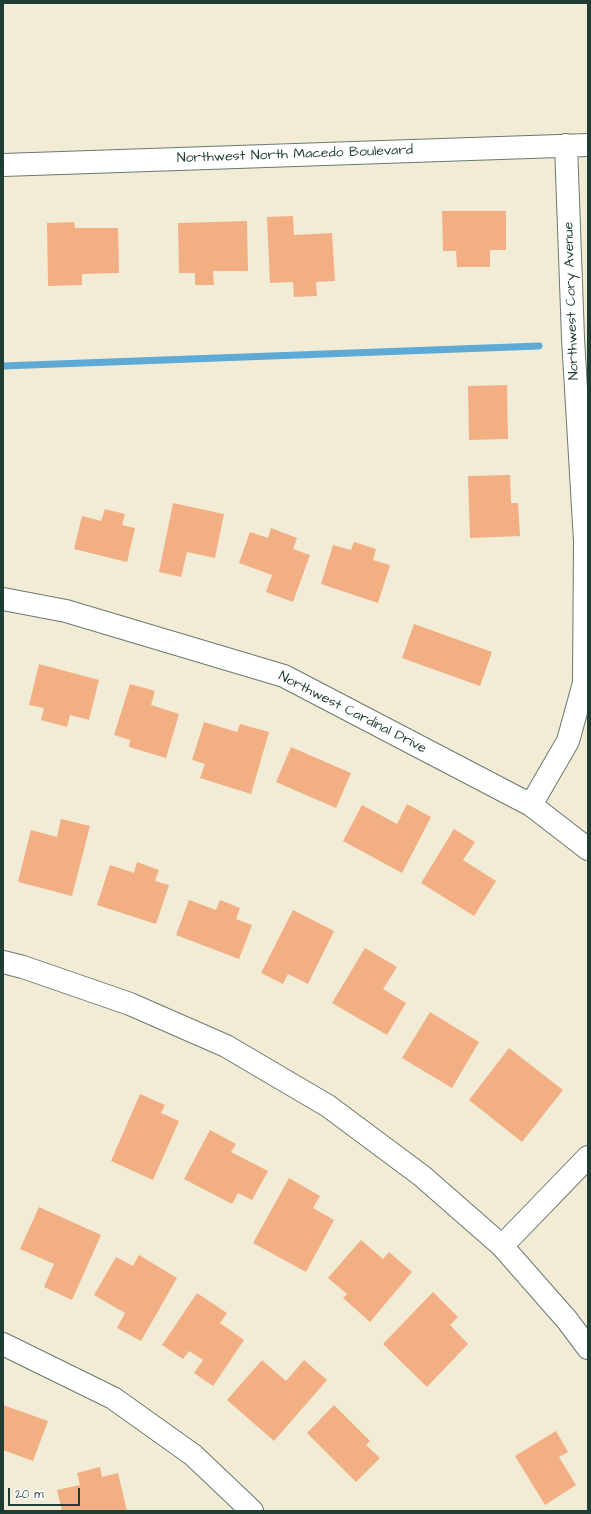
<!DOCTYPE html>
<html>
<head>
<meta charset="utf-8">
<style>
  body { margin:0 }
  #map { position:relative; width:591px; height:1514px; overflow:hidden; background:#f2ecd7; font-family:"Architects Daughter",sans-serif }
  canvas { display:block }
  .frame { position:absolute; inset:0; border:4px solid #1f3d34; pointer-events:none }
  .scale { position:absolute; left:8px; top:1488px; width:72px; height:18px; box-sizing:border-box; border:2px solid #1f3d34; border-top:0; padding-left:5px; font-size:12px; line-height:14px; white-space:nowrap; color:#1f3d34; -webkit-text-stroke:3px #fff; paint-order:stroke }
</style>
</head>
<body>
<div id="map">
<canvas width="591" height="1514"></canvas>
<div class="frame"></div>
<div class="scale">20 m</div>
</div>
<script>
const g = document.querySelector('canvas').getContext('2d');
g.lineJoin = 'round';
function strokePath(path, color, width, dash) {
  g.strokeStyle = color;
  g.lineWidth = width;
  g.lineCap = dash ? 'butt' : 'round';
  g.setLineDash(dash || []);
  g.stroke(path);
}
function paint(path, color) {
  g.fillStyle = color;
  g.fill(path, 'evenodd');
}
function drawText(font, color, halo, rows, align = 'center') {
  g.font = font + ' "Architects Daughter",sans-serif';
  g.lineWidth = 3.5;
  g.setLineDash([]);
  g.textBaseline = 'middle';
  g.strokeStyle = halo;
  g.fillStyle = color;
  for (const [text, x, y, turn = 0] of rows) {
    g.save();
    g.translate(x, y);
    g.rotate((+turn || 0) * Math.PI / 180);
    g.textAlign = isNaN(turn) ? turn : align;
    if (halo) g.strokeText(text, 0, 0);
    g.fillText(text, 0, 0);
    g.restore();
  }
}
strokePath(new Path2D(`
  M3,366l536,-20`), '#5caad5', 7);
paint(new Path2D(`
  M442,211h64v39h-16v17h-33l-1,-16h-13z
  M293,216l1,19 38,-2 3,48 -19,1 1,14 -23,1 -1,-15 -23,1 -3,-66z
  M247,221l1,50h-35l1,14h-19v-12h-16l-1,-50z
  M74,222l1,6h43l1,45 -37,1v11l-34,1 -1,-63z
  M507,385l1,54 -39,1 -1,-54z
  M510,475l1,28h7l2,33 -50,2 -2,-62z
  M173,503l51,11 -9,44 -28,-6 -6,25 -22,-5z
  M105,509l20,5 -3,11 13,3 -8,34 -53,-13 8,-33 19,5z
  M271,528l26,10 -4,11 17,6 -17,47 -27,-10 6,-17 -33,-12 11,-31 18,6z
  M354,542l22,7 -3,11 17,5 -12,38 -57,-19 12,-39 18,5z
  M414,624l78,28 -12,34 -78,-28z
  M39,664l60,16 -10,40 -19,-5 -3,12 -26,-7 3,-12 -15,-3z
  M130,684l25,7 -4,14 28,9 -13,44 -37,-11 1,-7 -16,-5z
  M204,722l33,10 3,-8 29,8 -18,62 -51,-16 5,-14 -13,-4z
  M291,747l60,26 -15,35 -60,-26z
  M407,804l24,13 -29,56 -59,-32 19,-36 35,19z
  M61,819l29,7 -18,70 -54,-14 13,-52 26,7z
  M454,829l21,13 -12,18 33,21 -22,35 -53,-33z
  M137,862l22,8 -4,11 14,4 -13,39 -59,-19 13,-40 24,8z
  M189,900l27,10 4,-10 20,8 -4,11 16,6 -13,34 -63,-24z
  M293,910l41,21 -26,53 -20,-10 -5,10 -22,-11z
  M365,948l32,19 -14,22 23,14 -19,32 -55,-32z
  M430,1012l49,30 -27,46 -50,-30z
  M509,1048l54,42 -41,52 -53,-42z
  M140,1094l25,11 -4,8 18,8 -26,59 -42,-19z
  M210,1130l26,14 -5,8 37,19 -16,29 -14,-7 -6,11 -48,-25z
  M289,1178l31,18 -7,12 21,12 -28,52 -53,-29z
  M39,1207l62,28 -29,65 -28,-13 10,-23 -34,-15z
  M361,1240l22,19 6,-7 23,20 -42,50 -27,-24 4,-4 -19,-16z
  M139,1255l38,23 -36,63 -24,-13 8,-15 -31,-18 22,-38 17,9z
  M433,1292l25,25 -8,8 18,19 -41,43 -44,-43z
  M197,1293l30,20 -7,10 24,17 -31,46 -19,-13 9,-13 -14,-9 -6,8 -21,-14z
  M262,1360l24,21 18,-21 23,20 -53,61 -47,-41z
  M3,1405l45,16 -15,40 -30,-11z
  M334,1405l36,36 -4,4 14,13 -24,24 -49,-49z
  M556,1431l12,21 -9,5 17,28 -31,20 -30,-49z
  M100,1467l2,10 16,-4 9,38h-65l-5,-21 23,-5 -3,-12z`), '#f2af83');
const street = new Path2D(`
  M3,165l585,-20
  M3,599l63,12 218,65 247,129 57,44
  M531,805l37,-64 16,-58 1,-142 -12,-203 -7,-193
  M502,1246l86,-89
  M3,1344l110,54 80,57 59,56`);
const secondary = new Path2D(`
  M3,962l20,5 107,37 96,42 102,60 94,70 80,70 65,74 21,28`);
strokePath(street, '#697a6d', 24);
strokePath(secondary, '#697a6d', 24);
strokePath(street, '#fff', 22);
strokePath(secondary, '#fff', 22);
drawText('14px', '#1f3d34', '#fff', [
  ["Northwest North Macedo Boulevard",295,155,-2],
  ["Northwest Cory Avenue",572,301,-92],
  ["Northwest Cardinal Drive",352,713,27]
]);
</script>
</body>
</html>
